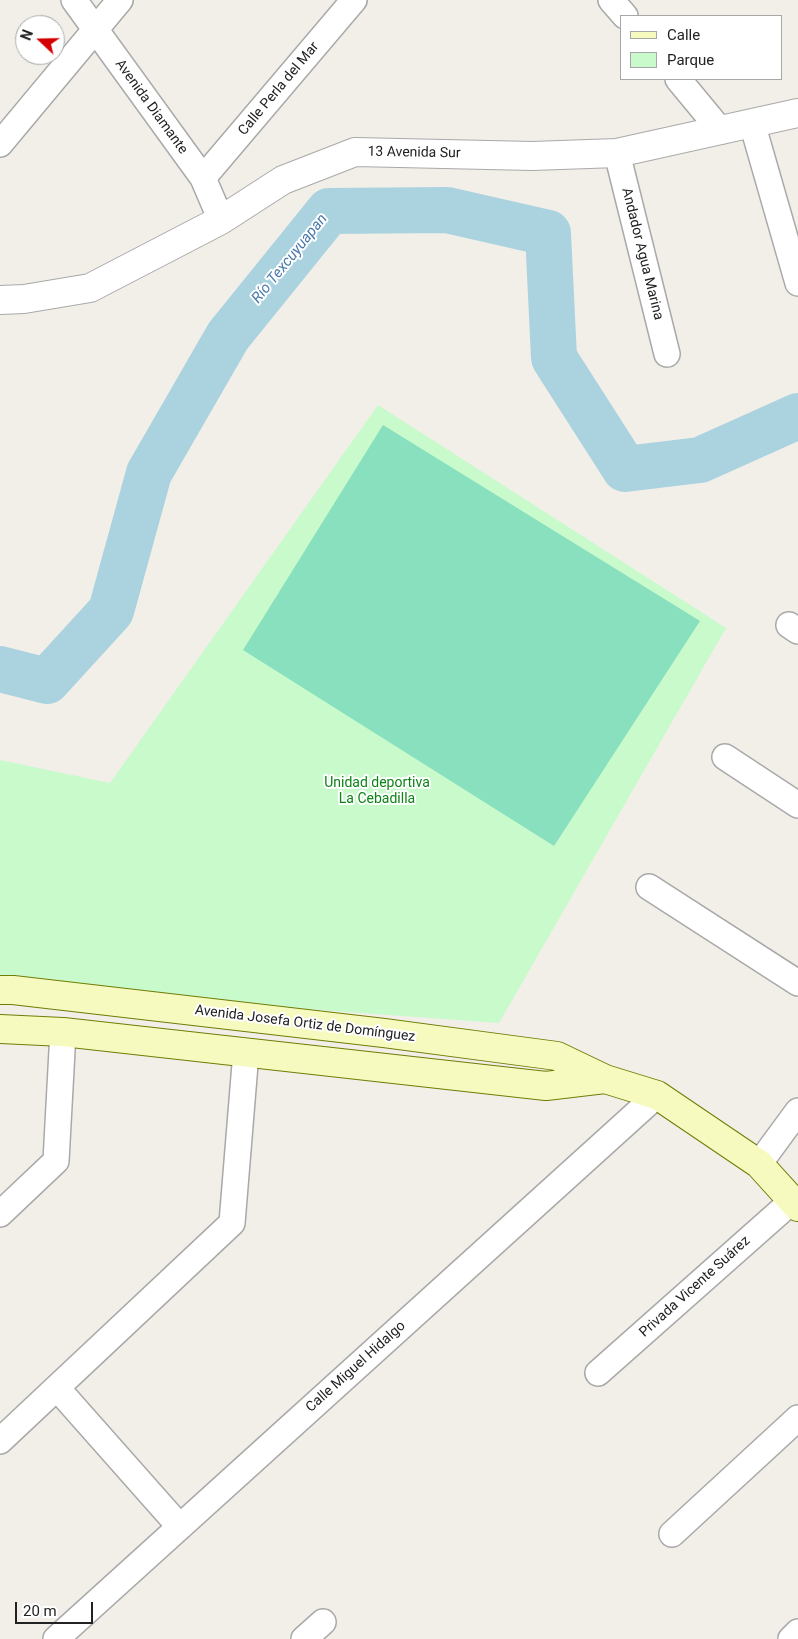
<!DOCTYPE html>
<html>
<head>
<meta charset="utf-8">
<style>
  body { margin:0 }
  #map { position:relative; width:798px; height:1639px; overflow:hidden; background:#f2efe9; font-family:Roboto,sans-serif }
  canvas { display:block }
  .legend { position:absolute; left:620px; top:15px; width:162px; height:65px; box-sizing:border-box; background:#fff; border:1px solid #a7a7a7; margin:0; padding:6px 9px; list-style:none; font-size:15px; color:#222 }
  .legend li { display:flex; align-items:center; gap:10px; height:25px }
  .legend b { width:25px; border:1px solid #a7a7a7 }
  .north { position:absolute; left:15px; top:15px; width:50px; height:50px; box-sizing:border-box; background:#fff; border:1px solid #a7a7a7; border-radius:50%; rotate:291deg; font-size:14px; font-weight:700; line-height:20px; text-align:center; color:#222 }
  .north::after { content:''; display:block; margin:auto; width:18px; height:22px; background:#d40000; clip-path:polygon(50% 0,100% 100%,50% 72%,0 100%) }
  .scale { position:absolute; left:15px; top:1602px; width:78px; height:22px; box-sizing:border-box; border:2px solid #222; border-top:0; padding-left:6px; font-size:15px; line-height:18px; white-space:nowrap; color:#222; -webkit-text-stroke:4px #fff; paint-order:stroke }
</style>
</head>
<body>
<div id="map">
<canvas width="798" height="1639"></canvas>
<ul class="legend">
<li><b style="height:6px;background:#f7fabf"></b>Calle</li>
<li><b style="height:14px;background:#c8facc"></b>Parque</li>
</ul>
<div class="north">N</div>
<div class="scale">20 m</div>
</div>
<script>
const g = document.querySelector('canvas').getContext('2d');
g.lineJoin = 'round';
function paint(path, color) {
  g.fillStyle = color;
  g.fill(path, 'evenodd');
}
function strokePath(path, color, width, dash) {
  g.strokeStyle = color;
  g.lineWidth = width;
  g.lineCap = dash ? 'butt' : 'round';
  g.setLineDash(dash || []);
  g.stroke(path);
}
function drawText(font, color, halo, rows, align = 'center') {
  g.font = font + ' Roboto,sans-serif';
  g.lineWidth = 4;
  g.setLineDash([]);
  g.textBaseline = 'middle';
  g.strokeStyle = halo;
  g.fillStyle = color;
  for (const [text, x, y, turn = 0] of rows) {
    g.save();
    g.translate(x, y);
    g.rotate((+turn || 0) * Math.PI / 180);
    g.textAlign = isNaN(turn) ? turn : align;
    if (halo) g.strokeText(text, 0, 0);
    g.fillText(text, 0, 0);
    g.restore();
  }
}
paint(new Path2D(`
  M378,405l348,223 -227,395 -499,-36v-227l110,23z`), '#c8facc');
paint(new Path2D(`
  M383,425l317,196 -146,225 -311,-196z`), '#88e0be');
strokePath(new Path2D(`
  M0,669l47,12 64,-70 38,-138 79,-137 101,-125 118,-1 101,23 6,125 71,111 75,-9 98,-44`), '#aad3df', 46);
const minor = new Path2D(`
  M74,0l129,178 18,42
  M611,0l14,16
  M678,79l43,52
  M752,123l46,160
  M0,144l120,-144
  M617,153l50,201
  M203,178l151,-178
  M789,625l9,6
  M725,757l73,48
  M649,887l149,96
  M759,1164l39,-53
  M0,1214l56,-53 7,-129
  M598,1373l194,-172
  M57,1388l123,139
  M0,1441l232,-218 14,-171
  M672,1534l126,-116
  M56,1639l601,-544
  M304,1639l19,-17
  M791,1639l7,-7`);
const tertiary = new Path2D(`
  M0,300l24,-1 66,-11 131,-68 62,-40 72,-28 177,4 85,-3 181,-40`);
const secondary = new Path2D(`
  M0,990h13l371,43 173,23 48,23 52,16 102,69 39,43
  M0,1029l63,3 483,54 59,-7`);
strokePath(minor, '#a9a9a9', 28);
strokePath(tertiary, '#a9a9a9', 30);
strokePath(secondary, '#707d05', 30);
strokePath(minor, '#fff', 25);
strokePath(tertiary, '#fff', 28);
strokePath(secondary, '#f7fabf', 28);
drawText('14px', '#222', '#fff', [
  ["Calle Perla del Mar",279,89,-50],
  ["Avenida Diamante",151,107,54],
  ["13 Avenida Sur",414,153,1],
  ["Andador Agua Marina",642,254,76],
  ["Avenida Josefa Ortiz de Domínguez",305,1024,7],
  ["Privada Vicente Suárez",695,1287,-42],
  ["Calle Miguel Hidalgo",356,1367,-42]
]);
drawText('14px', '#0c8416', '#fff', [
  ["Unidad deportiva",377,783],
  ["La Cebadilla",377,799]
]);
drawText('italic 15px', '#4a7aab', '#fff', [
  ["Río Texcuyuapan",290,259,-51]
]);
</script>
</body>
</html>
